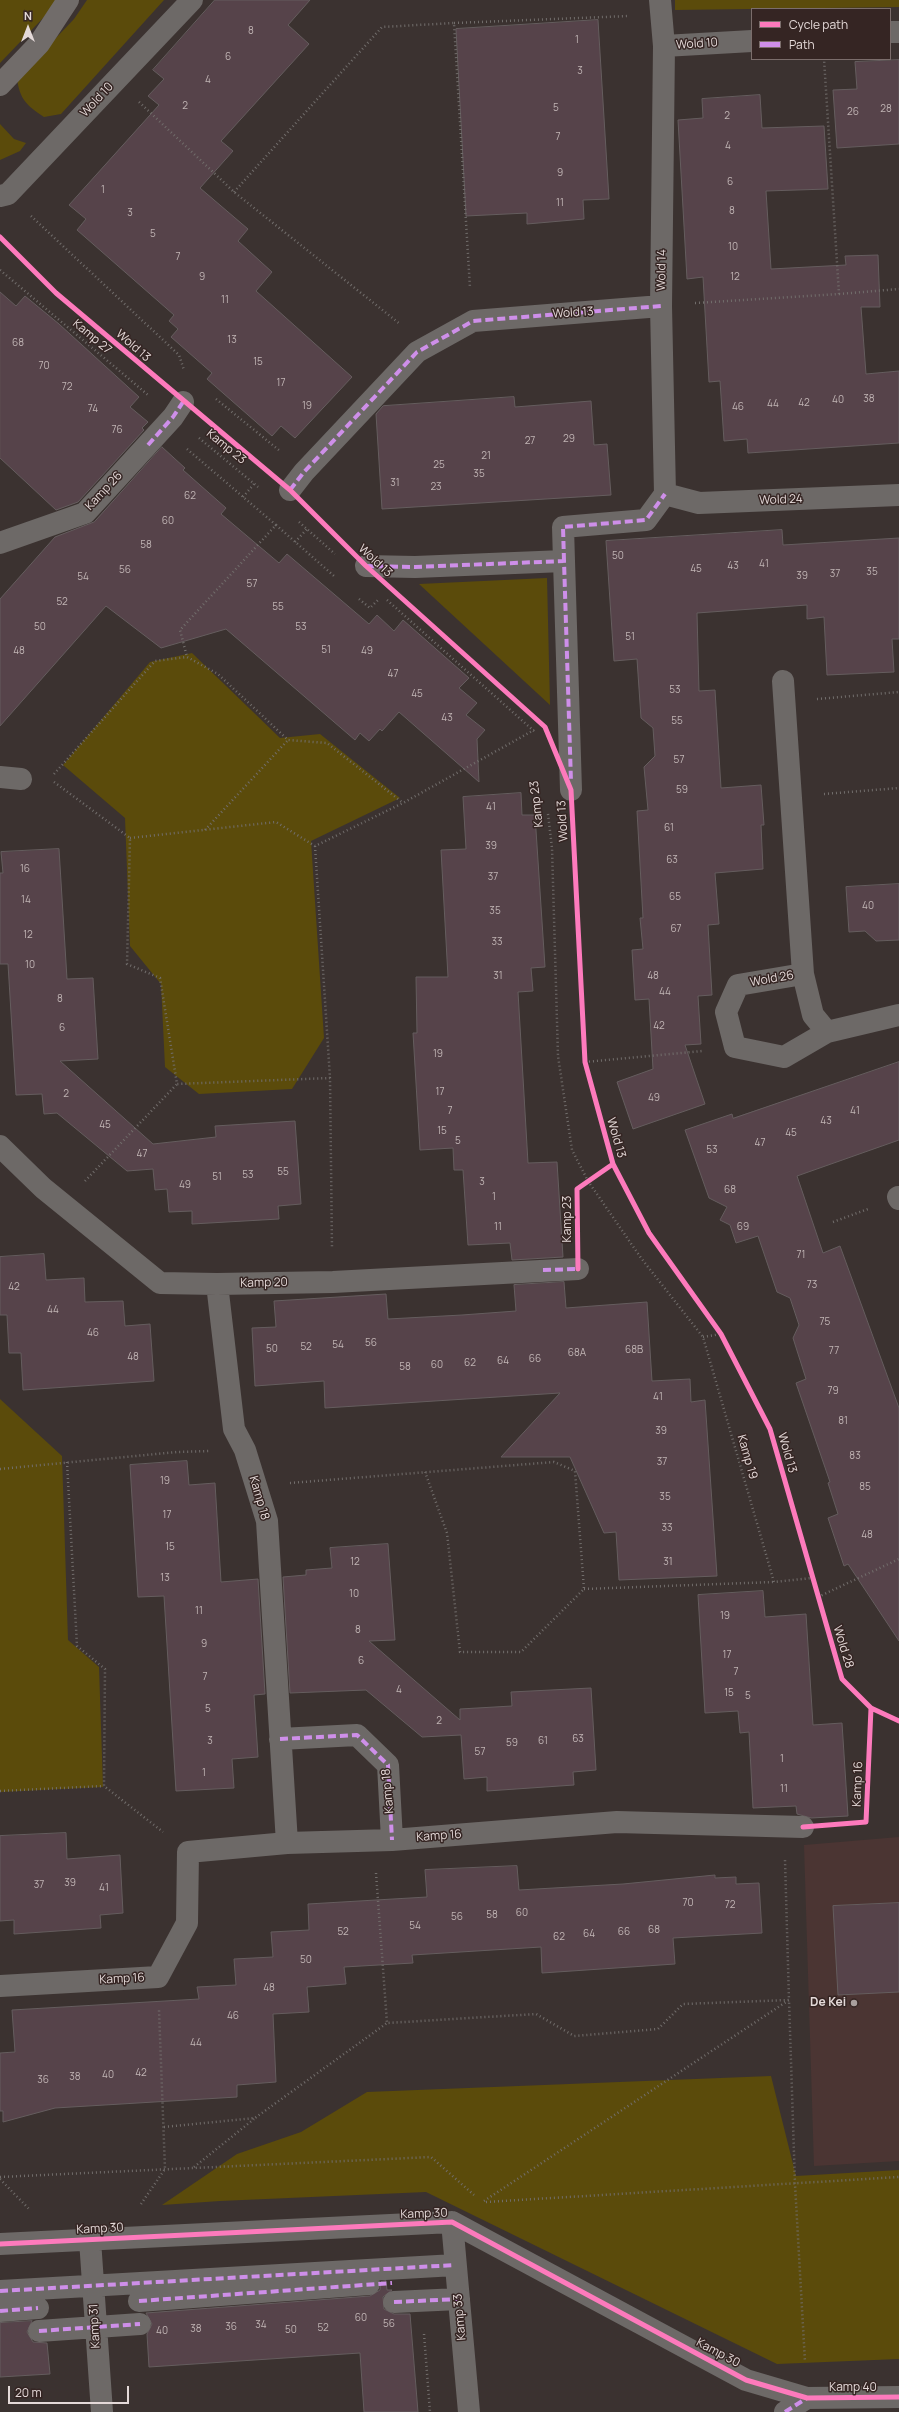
<!DOCTYPE html>
<html>
<head>
<meta charset="utf-8">
<style>
  body { margin:0 }
  #map { position:relative; width:899px; height:2412px; overflow:hidden; background:#3b3230; font-family:Manrope,sans-serif }
  canvas { display:block }
  .legend { position:absolute; left:751px; top:8px; width:140px; height:52px; box-sizing:border-box; background:#352523; border:1px solid #7b6d6b; margin:0; padding:5px 7px; list-style:none; font-size:12px; color:#e4d9d8 }
  .legend li { display:flex; align-items:center; gap:8px; height:20px }
  .legend b { width:20px; border:1px solid #7b6d6b }
  .north { position:absolute; left:8px; top:8px; width:40px; height:40px; -webkit-text-stroke:3px #352523; paint-order:stroke; rotate:0deg; font-size:11px; font-weight:700; line-height:16px; text-align:center; color:#e4d9d8 }
  .north::after { content:''; display:block; margin:auto; width:14px; height:18px; background:#e4d9d8; clip-path:polygon(50% 0,100% 100%,50% 72%,0 100%) }
  .scale { position:absolute; left:8px; top:2386px; width:121px; height:18px; box-sizing:border-box; border:2px solid #e4d9d8; border-top:0; padding-left:5px; font-size:12px; line-height:14px; white-space:nowrap; color:#e4d9d8; -webkit-text-stroke:3px #352523; paint-order:stroke }
</style>
</head>
<body>
<div id="map">
<canvas width="899" height="2412"></canvas>
<ul class="legend">
<li><b style="height:5px;background:#fd7abc"></b>Cycle path</li>
<li><b style="height:5px;background:#ce8fe9"></b>Path</li>
</ul>
<div class="north">N</div>
<div class="scale">20 m</div>
</div>
<script>
const g = document.querySelector('canvas').getContext('2d');
g.lineJoin = 'round';
function paint(path, color) {
  g.fillStyle = color;
  g.fill(path, 'evenodd');
}
function strokePath(path, color, width, dash) {
  g.strokeStyle = color;
  g.lineWidth = width;
  g.lineCap = dash ? 'butt' : 'round';
  g.setLineDash(dash || []);
  g.stroke(path);
}
function drawText(font, color, halo, rows, align = 'center') {
  g.font = font + ' Manrope,sans-serif';
  g.lineWidth = 3;
  g.setLineDash([]);
  g.textBaseline = 'middle';
  g.strokeStyle = halo;
  g.fillStyle = color;
  for (const [text, x, y, turn = 0] of rows) {
    g.save();
    g.translate(x, y);
    g.rotate((+turn || 0) * Math.PI / 180);
    g.textAlign = isNaN(turn) ? turn : align;
    if (halo) g.strokeText(text, 0, 0);
    g.fillText(text, 0, 0);
    g.restore();
  }
}
paint(new Path2D(`
  M899,1837v324l-85,5 -10,-321z`), '#4b3533');
paint(new Path2D(`
  M0,0h57l-13,17 -44,46z
  M87,0h77l-103,114 -17,3c-18,-12 -24,-18 -27,-38l57,-60z
  M675,0h224v7l-224,3z
  M0,124l14,15 12,4 -6,8 -20,9z
  M547,578l3,127 -131,-121z
  M192,653l88,85 40,-4 80,64 -89,43 13,197 -32,51 -93,5 -34,-27 -4,-83 -31,-38 -5,-128 -62,-53 87,-103z
  M0,1399l62,57 6,184 31,27 4,120 -103,5z
  M771,2076l25,100 103,-6v189l-122,5 -351,-172 -206,9 -58,4 75,-51 64,-22 66,-40z`), '#5b4b0b');
const building = new Path2D(`
  M215,0h95l-22,25 21,19 -88,97 12,10 -33,37 48,41 -10,12 34,31 -16,19 96,86 -57,61 -14,-12 -9,10 -65,-57 5,-6 -41,-36 7,-8 -9,-8 5,-6 -97,-85 9,-11 -17,-14 90,-100 -11,-9 16,-17 -11,-9z
  M598,20l11,179 -26,1 1,19 -57,5v-11l-61,3 -10,-187z
  M899,60v84l-62,4 -4,-58 24,-1 -2,-27z
  M760,95l2,33 62,-2 4,63 -62,2 5,78 75,-4 -1,-9 33,-1 2,52h-19l5,67 33,-3v72l-151,10 -1,-14 -23,2 -4,-60 -11,1 -6,-105 -16,2 -9,-159 25,-2 -1,-19z
  M0,292l16,14 9,-10 34,28 80,73 -9,10 18,15 -6,6 2,2 -66,72 -22,8 -56,-52z
  M514,397l1,10 76,-6 3,44 13,-1 4,51 -229,14 -6,-95 7,-8z
  M162,447l23,21 -2,2 43,38 -5,6 58,49 8,-9 82,70 8,-9 17,16 9,-11 66,58 -10,10 18,15 -11,12 19,15 -8,9 2,43 -80,-70 -17,19 -2,-2 -11,12 -9,-8 -5,7 -129,-111 -65,19 -55,-42 -106,120v-127l55,-62 39,-15z
  M782,530l1,15 116,-7v101h-7l2,33 -67,3 -3,-58 -17,2v-14l-110,8 2,78 16,-1 6,98 40,-3 3,40h-3l2,44 -48,4 4,51 -11,1 4,70 -14,1 3,48 -16,1 20,59 -72,25 -16,-47 36,-13 -4,-70 -14,1 -3,-50 11,-1 -3,-31h3l-6,-107 11,-1 -4,-43 11,-11 -2,-28 -12,-10 -4,-59 -23,2 -8,-120z
  M521,793l1,22h13l10,152 -14,1 2,23 -15,1 10,171 29,-1 6,95 -51,3 -2,-17 -42,2 -5,-75h-9l-1,-22 -33,2 -7,-117h4l-1,-56h32l-7,-127 25,-1 -3,-52z
  M59,849l8,130 26,-1 5,81 -38,2 93,83 63,-7 -1,-11 80,-5 6,83 -23,2 1,13 -87,5v-13l-23,1 -2,-23 -12,1 -2,-21 -26,2 -70,-58 -13,1 -2,-20 -26,1 -8,-131h-8v-91h3l-2,-21z
  M899,884v56l-23,1 -11,-10 -16,1 -3,-45z
  M899,1062v78l-102,36 26,77 17,-7 59,162v233l-51,-77 -4,2 -16,-48 10,-4 -10,-31 2,-1 -34,-99 10,-4 -13,-41 6,-13 -9,-27 -13,-6 -19,-56 -22,7 -6,-18 -10,-5 7,-13 -18,-9 -24,-68 47,-16 1,4z
  M44,1254l2,26 38,-2 1,24 38,-1 2,25 25,-2 4,57 -131,9 -2,-37h-12l-2,-38h-7v-58z
  M564,1282l2,26 81,-6 5,79 38,-2 1,23 14,-2 12,176 -98,4 -3,-48 -12,1 -34,-76h-69l59,-64 -235,15 -1,-27 -69,5 -3,-58 24,-1 -2,-26 112,-7 2,25 74,-4 54,-4 -2,-26z
  M187,1461l2,24 26,-2 6,99 37,-3 7,115 -11,1 4,62 -26,2 2,29 -58,3 -12,-195 -26,1 -8,-132z
  M388,1544l7,96 -26,1 91,79v-11l52,-3 -1,-14 80,-4 5,82 -23,2 1,13 -87,6v-14l-23,2 -3,-44 -39,2 -56,-47 -76,3 -7,-116 23,-2v-5l26,-2 -2,-20z
  M763,1591l2,26 41,-3 7,111 29,-2 6,93 -37,2 -14,-4 -1,-8 -43,2 -4,-76 -9,1 -2,-22 -33,2 -7,-118z
  M66,1833l1,26 53,-4 3,58 -23,2 1,13 -87,6v-14l-14,1v-85z
  M517,1866l2,24 104,-6 92,-9v3l21,-1v7l23,-1 3,50 -89,5 2,26 -133,9 -1,-26 -129,8 1,8 -69,4 2,17 -39,3 2,25 -36,2 3,68 -39,3v12l-182,11 -52,14v-11h-3v-58l15,-1 -3,-42 187,-11 -2,-12 39,-2 -2,-26 39,-2 -2,-25 38,-2 -1,-26 119,-7 -2,-27z
  M899,1903v89l-61,3 -5,-89z
  M386,2281l1,9h5l-9,7 1,12 10,5h16l8,98h-54l-4,-59 -211,14 -2,-33 5,-10 -6,-11 224,-17 10,-6 1,-8z
  M32,2321l-5,11 6,10 14,1 3,31 -50,3v-54z`);
paint(building, '#56434a');
strokePath(building, '#655d5e', 1);
strokePath(new Path2D(`
  M454,23l175,-7
  M139,102l95,90 166,132
  M234,192l148,-165 72,-4 16,265
  M31,216l148,139 5,15
  M0,270l148,125
  M839,294l60,-5
  M695,303l144,-9 -15,-235
  M216,399l64,52
  M199,438l59,49
  M187,449l89,76 -96,105 7,27
  M243,497l11,-13
  M299,522l36,32
  M276,525l58,51
  M295,542l12,-13
  M359,599l11,9 8,-8
  M387,600l148,132
  M817,699l82,-7
  M54,774l101,-113 32,-4 31,17 70,66 39,3 76,60
  M54,782l76,56 -3,126 33,14 17,106 153,-6 2,171
  M824,794l75,-6
  M548,814l4,34 6,208 14,94 16,31 53,77 62,79 71,245 38,-4
  M205,830l83,-90
  M130,838l146,-16 39,24 88,-43 131,-73
  M315,846l15,232
  M585,1062l117,-11
  M85,1181l92,-97
  M833,1222l35,-13
  M703,1337l18,-3
  M67,1462l10,184 28,23 -1,117 59,46
  M0,1469l177,-17 32,-1
  M290,1483l264,-21 21,9 9,118 -63,63h-61l-13,-119 -22,-61
  M584,1589l190,-7
  M818,1597l81,-38
  M0,1791l104,-5
  M376,1873l11,150 149,-9 38,22 84,-7 25,-25 106,-4 6,184 10,178
  M164,2127l91,-9 132,-95
  M194,2167l60,-48
  M0,2177l431,-20 43,38
  M0,2179l29,30
  M484,2201l305,-201 -4,-140
  M486,2202l413,-25
  M141,2204l24,-35 -6,-159
  M424,2334l6,78`), '#726e6c', 2.5, [1, 3]);
strokePath(new Path2D(`
  M660,0l4,46 88,-5
  M890,32h9
  M664,46l-3,260 4,188
  M0,196l8,-2 184,-194
  M290,490l14,-18 113,-120 56,-31 188,-15
  M665,494l34,9 200,-8
  M0,543l85,-30 88,-96 10,-15
  M564,561l-1,-34 83,-7 19,-26
  M366,566l49,1 149,-6 7,229
  M783,681l20,293 10,41 14,17 72,-17
  M0,777l21,2
  M803,974l-65,11 -12,27 9,35 49,10 43,-25
  M0,1146l43,42 117,95 57,1 116,-2 245,-13
  M898,1197l1,2
  M217,1284l17,145 11,21 22,71 20,322
  M280,1739l77,-4 31,30 4,75
  M0,1986l158,-9 29,-54 1,-71 99,-9 105,-3 225,-18 186,5
  M452,2222l17,190
  M90,2240l12,172
  M0,2244l452,-22 294,158 61,18 92,-1
  M0,2291l455,-26
  M139,2301l230,-17
  M394,2302l65,-3
  M0,2311l38,-3
  M39,2331l101,-7
  M785,2412l22,-14`), '#6d6967', 22);
strokePath(new Path2D(`
  M0,85l39,-41 29,-44`), '#716c6a', 22);
strokePath(new Path2D(`
  M148,445l25,-28 10,-15
  M290,490l14,-18 113,-120 56,-31 188,-15
  M564,561l-1,-34 83,-7 19,-26
  M366,566l49,1 149,-6 7,221
  M543,1270l35,-1
  M280,1739l77,-4 31,30 4,75
  M0,2291l455,-26
  M139,2301l253,-18
  M394,2302l65,-3
  M0,2311l38,-3
  M39,2331l101,-7
  M785,2412l22,-14`), '#ce8fe9', 4, [8, 4]);
strokePath(new Path2D(`
  M0,237l56,56 234,197 76,76 179,161 26,63 14,272 28,102 36,69 72,101 49,95 72,250 29,29 28,13
  M578,1269l-1,-80 36,-25
  M803,1827l63,-5 5,-114
  M0,2244l452,-22 294,158 61,18 92,-1`), '#fd7abc', 5);
for (const [x, y, r, color] of [
  [854,2003,4,"#a99f9d"]
]) {
  const dot = new Path2D();
  dot.arc(x, y, r, 0, 2 * Math.PI);
  g.fillStyle = color;
  g.fill(dot);
  strokePath(dot, '#352523', 1.5);
}
drawText('10px', '#c0b4b4', null, [
  ["8",251,31],
  ["1",577,40],
  ["6",228,57],
  ["3",580,71],
  ["4",208,80],
  ["2",185,106],
  ["5",556,108],
  ["28",886,109],
  ["26",853,112],
  ["2",727,116],
  ["7",558,137],
  ["4",728,146],
  ["9",560,173],
  ["6",730,182],
  ["1",103,190],
  ["11",560,203],
  ["8",732,211],
  ["3",130,213],
  ["5",153,234],
  ["10",733,247],
  ["7",178,257],
  ["9",202,277],
  ["12",735,277],
  ["11",225,300],
  ["13",232,340],
  ["68",18,343],
  ["15",258,362],
  ["70",44,366],
  ["17",281,383],
  ["72",67,387],
  ["38",869,399],
  ["40",838,400],
  ["42",804,403],
  ["44",773,404],
  ["19",307,406],
  ["46",738,407],
  ["74",93,409],
  ["76",117,430],
  ["29",569,439],
  ["27",530,441],
  ["21",486,456],
  ["25",439,465],
  ["35",479,474],
  ["31",395,483],
  ["23",436,487],
  ["62",190,496],
  ["60",168,521],
  ["58",146,545],
  ["50",618,556],
  ["41",764,564],
  ["43",733,566],
  ["45",696,569],
  ["56",125,570],
  ["35",872,572],
  ["37",835,574],
  ["39",802,576],
  ["54",83,577],
  ["57",252,584],
  ["52",62,602],
  ["55",278,607],
  ["50",40,627],
  ["53",301,627],
  ["51",630,637],
  ["51",326,650],
  ["48",19,651],
  ["49",367,651],
  ["47",393,674],
  ["53",675,690],
  ["45",417,694],
  ["43",447,718],
  ["55",677,721],
  ["57",679,760],
  ["59",682,790],
  ["41",491,807],
  ["61",669,828],
  ["39",491,846],
  ["63",672,860],
  ["16",25,869],
  ["37",493,877],
  ["65",675,897],
  ["14",26,900],
  ["40",868,906],
  ["35",495,911],
  ["67",676,929],
  ["12",28,935],
  ["33",497,942],
  ["10",30,965],
  ["31",498,976],
  ["48",653,976],
  ["44",665,992],
  ["8",60,999],
  ["42",659,1026],
  ["6",62,1028],
  ["19",438,1054],
  ["17",440,1092],
  ["2",66,1094],
  ["49",654,1098],
  ["7",450,1111],
  ["41",855,1111],
  ["43",826,1121],
  ["45",105,1125],
  ["15",442,1131],
  ["45",791,1133],
  ["5",458,1141],
  ["47",760,1143],
  ["53",712,1150],
  ["47",142,1154],
  ["55",283,1172],
  ["53",248,1175],
  ["51",217,1177],
  ["3",482,1182],
  ["49",185,1185],
  ["68",730,1190],
  ["1",494,1197],
  ["11",498,1227],
  ["69",743,1227],
  ["71",801,1255],
  ["73",812,1285],
  ["42",14,1287],
  ["44",53,1310],
  ["75",825,1322],
  ["46",93,1333],
  ["56",371,1343],
  ["54",338,1345],
  ["52",306,1347],
  ["50",272,1349],
  ["68B",634,1350],
  ["77",834,1351],
  ["68A",577,1353],
  ["48",133,1357],
  ["66",535,1359],
  ["64",503,1361],
  ["62",470,1363],
  ["60",437,1365],
  ["58",405,1367],
  ["79",833,1391],
  ["41",658,1397],
  ["81",843,1421],
  ["39",661,1431],
  ["83",855,1456],
  ["37",662,1462],
  ["19",165,1481],
  ["85",865,1487],
  ["35",665,1497],
  ["17",167,1515],
  ["33",667,1528],
  ["48",867,1535],
  ["15",170,1547],
  ["12",355,1562],
  ["31",668,1562],
  ["13",165,1578],
  ["10",354,1594],
  ["11",199,1611],
  ["19",725,1616],
  ["8",358,1630],
  ["9",204,1644],
  ["17",727,1655],
  ["6",361,1661],
  ["7",736,1672],
  ["7",205,1677],
  ["4",399,1690],
  ["15",729,1693],
  ["5",748,1696],
  ["5",208,1709],
  ["2",439,1721],
  ["63",578,1739],
  ["3",210,1741],
  ["61",543,1741],
  ["59",512,1743],
  ["57",480,1752],
  ["1",782,1759],
  ["1",204,1773],
  ["11",784,1789],
  ["39",70,1883],
  ["37",39,1885],
  ["41",104,1888],
  ["70",688,1903],
  ["72",730,1905],
  ["60",522,1913],
  ["58",492,1915],
  ["56",457,1917],
  ["54",415,1926],
  ["68",654,1930],
  ["52",343,1932],
  ["66",624,1932],
  ["64",589,1934],
  ["62",559,1937],
  ["50",306,1960],
  ["48",269,1988],
  ["46",233,2016],
  ["44",196,2043],
  ["42",141,2073],
  ["40",108,2075],
  ["38",75,2077],
  ["36",43,2080],
  ["60",361,2318],
  ["56",389,2324],
  ["34",261,2325],
  ["36",231,2327],
  ["52",323,2328],
  ["38",196,2329],
  ["50",291,2330],
  ["40",162,2331]
]);
drawText('12px', '#e4d9d8', '#352523', [
  ["Wold 10",697,44,-4],
  ["Wold 10",97,100,-47],
  ["Wold 14",662,270,-89],
  ["Wold 13",573,313,-4],
  ["Kamp 27",92,337,40],
  ["Wold 13",133,346,41],
  ["Kamp 23",226,447,39],
  ["Kamp 26",104,491,-47],
  ["Wold 24",781,500,-2],
  ["Wold 13",375,561,43],
  ["Kamp 23",537,804,-96],
  ["Wold 13",563,821,-93],
  ["Wold 26",772,979,-10],
  ["Wold 13",616,1138,74],
  ["Kamp 23",568,1219,-90],
  ["Kamp 20",264,1283,-1],
  ["Wold 13",787,1453,74],
  ["Kamp 19",747,1457,74],
  ["Kamp 18",259,1498,74],
  ["Wold 28",843,1647,73],
  ["Kamp 16",858,1784,-88],
  ["Kamp 18",388,1791,-95],
  ["Kamp 16",439,1836,-4],
  ["Kamp 16",122,1979,-3],
  ["Kamp 30",424,2214,-2],
  ["Kamp 30",100,2229,-3],
  ["Kamp 33",460,2317,-95],
  ["Kamp 31",95,2326,-93],
  ["Kamp 30",718,2353,28],
  ["Kamp 40",853,2388]
]);
drawText('bold 12px', '#e4d9d8', '#352523', [
  ["De Kei",846,2003]
], 'right');
</script>
</body>
</html>
